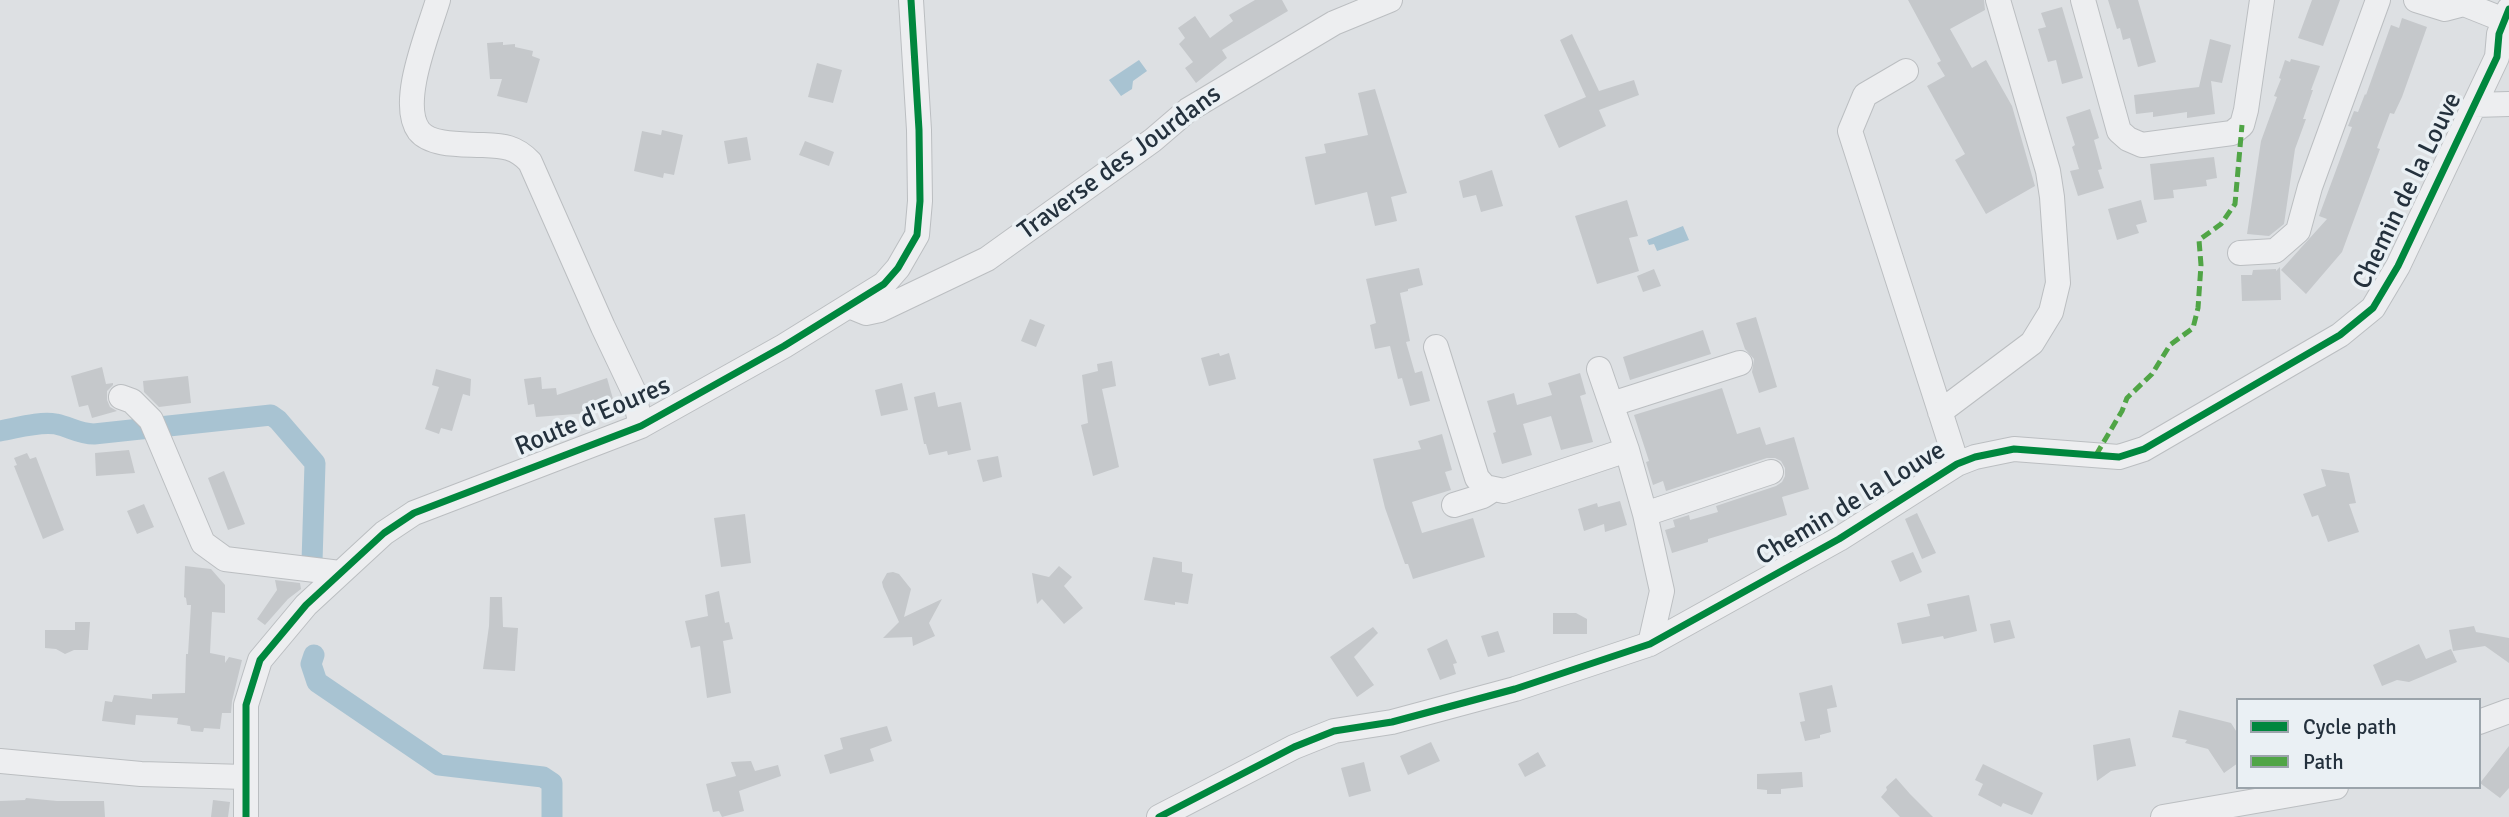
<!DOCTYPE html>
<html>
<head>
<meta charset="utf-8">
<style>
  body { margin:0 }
  #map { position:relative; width:2509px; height:817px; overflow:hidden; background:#dde0e3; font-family:Signika,sans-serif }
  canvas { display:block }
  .legend { position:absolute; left:2236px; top:698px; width:245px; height:91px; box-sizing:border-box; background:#eaf0f4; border:2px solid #9ba4ab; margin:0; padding:9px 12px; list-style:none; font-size:21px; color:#24313d }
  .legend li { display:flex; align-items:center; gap:14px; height:35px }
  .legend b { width:35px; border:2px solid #9ba4ab }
</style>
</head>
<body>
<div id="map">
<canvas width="2509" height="817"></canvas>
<ul class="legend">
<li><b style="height:9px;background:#00873e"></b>Cycle path</li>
<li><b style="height:9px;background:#50a546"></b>Path</li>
</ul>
</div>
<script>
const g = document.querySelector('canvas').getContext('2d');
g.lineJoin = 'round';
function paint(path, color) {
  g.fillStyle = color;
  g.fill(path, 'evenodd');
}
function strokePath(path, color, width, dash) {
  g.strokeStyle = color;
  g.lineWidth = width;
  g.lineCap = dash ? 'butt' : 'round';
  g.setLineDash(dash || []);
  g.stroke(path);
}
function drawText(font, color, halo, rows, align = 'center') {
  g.font = font + ' Signika,sans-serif';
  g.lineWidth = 7;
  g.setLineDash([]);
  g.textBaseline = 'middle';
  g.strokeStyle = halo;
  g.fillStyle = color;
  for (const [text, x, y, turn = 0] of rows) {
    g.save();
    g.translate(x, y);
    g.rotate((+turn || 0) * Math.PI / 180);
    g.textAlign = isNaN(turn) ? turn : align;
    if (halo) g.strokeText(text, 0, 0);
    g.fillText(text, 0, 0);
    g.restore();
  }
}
paint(new Path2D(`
  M1139,60l8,11 -14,10 -1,8 -11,7 -12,-16z
  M1683,226l6,14 -32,11 -3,-7 -5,1 -2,-5z`), '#a8c3d2');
strokePath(new Path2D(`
  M0,431c17,-3 39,-10 56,-7 14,3 23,10 38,10l177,-19 7,5 37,43 -3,99
  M314,655l-3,9 6,18 122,83 104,12 9,6v34`), '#a8c3d2', 21);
paint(new Path2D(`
  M1255,0h27l6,11 -66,39 5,8 -31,25 -11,-15 8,-6 -14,-18 6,-6 -7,-10 17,-12 15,22 23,-17 -4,-6z
  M1908,0h76l1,10 -35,19 22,39 14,-8 26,46 23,80 -49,28 -31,-54 10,-6 -38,-68 18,-10 -8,-13 4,-2z
  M2108,0h30l18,62 -18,5 -8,-29 -7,2 -3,-12 -3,1z
  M2312,0h28l-17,46 -25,-8z
  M2062,7l21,71 -21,6 -6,-24 -8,2 -10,-33 8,-2 -5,-14z
  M2402,18l25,9 -25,70 -8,17 -4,-1 -13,35 3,1 -38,103 -36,42 -25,-24 46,-51 -8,-3 33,-89 -4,-1 6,-15 4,1 7,-18 1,1 25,-70 8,3z
  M1572,34l27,57 35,-11 5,15 -40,15 7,16 -47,22 -15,-33 42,-18 -26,-57z
  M2210,39l21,6 -9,38 -11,-2 4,33 -28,4v-6l-34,5v-5l-17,2 -2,-19 65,-8z
  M503,42v3l12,-1v3l18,4 -1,5 8,3 -13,44 -30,-7 5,-17h-12l-3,-36z
  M2291,59l29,7 -9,24h2l-10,29h3l-11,30 -11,75 -15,12 -22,-2 14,-93 16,-44 -3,-1 7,-17 -2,-1 6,-18 5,2z
  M817,63l25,7 -9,33 -25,-6z
  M1375,89l32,104 -16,4 6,24 -22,5 -8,-34 -52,13 -10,-48 21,-4 -2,-9 44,-9 -10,-42z
  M2090,109l9,29 -5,2 8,29 -4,1 6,18 -26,8 -8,-25 9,-2 -7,-22 3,-2 -9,-28z
  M662,130l21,5 -9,40 -10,-2 -1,5 -29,-7 8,-40 19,4z
  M747,137l4,23 -23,4 -4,-23z
  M805,141l29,11 -5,14 -30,-11z
  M2214,157l3,21 -11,2 1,6 -34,4 1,8 -20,2 -4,-36z
  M1492,170l11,36 -22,6 -5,-17 -13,3 -4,-17z
  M1627,200l11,36 -9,2 10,33 -42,13 -22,-68z
  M2141,200l6,22 -11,3 3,8 -22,7 -9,-31z
  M2280,267l1,33 -39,1 -1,-26h11l1,-5 23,-1v2z
  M1419,268l4,17 -15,4v2l-8,2 10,48 -4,1 9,31 7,-2 8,30 -20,5 -8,-28 -4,1 -8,-33 -15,3 -5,-24 6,-2 -10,-44z
  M1654,269l7,17 -18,6 -6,-16z
  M1756,317l21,70 -18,6 -7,-21 2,-13 -9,-10 -9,-26z
  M1030,319l15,6 -9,22 -15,-6z
  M1703,330l8,24 -81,26 -7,-23z
  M1219,353l1,3 9,-3 7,26 -27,7 -8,-28z
  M1112,361l4,25 -14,3 17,78 -26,9 -12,-51 7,-2 -6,-48 16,-4 -1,-7z
  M102,367l4,17 7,-1v2l-6,6v9l3,7 7,4 -25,7 -4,-13 -9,2 -8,-31z
  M436,369l35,10 -1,17 -7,-2 -11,37 -11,-3 -2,6 -14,-5 14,-42 -7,-2z
  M1580,373l6,21 -6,2 13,46 -32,8 -10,-34 -28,8 9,31 -30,9 -9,-31 3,-1 -9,-31 27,-8 3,12 35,-10 -4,-12z
  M188,376l3,27 -32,4 -15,-15 -1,-11z
  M541,377l1,12 14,-1 1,7 50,-17 8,28 -26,7 -53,4 -2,-13 -6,1 -4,-26z
  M902,383l6,27 -27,6 -6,-26z
  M1722,388l15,46 23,-7 6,18 28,-8 15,52 -27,8 5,18 -79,24v3l-36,11 -7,-23 10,-3 -2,-7 16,-5 1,5 28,-8 -2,-6 60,-20 6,-4 3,-6v-8l-4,-7 -6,-3h-8l-101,33 -3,-10 -10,4 -7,-23 3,-1 -15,-46z
  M935,392l3,15 23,-5 10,48 -23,5 -1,-4 -18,4 -3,-11h-2l-10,-47z
  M1442,434l10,36 -7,2 6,18 -39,12 10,31 51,-15 12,39 -72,22 -5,-15h-3l-20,-56 -12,-49 48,-10 -3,-8z
  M129,450l6,23 -39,3 -1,-23z
  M27,453l3,6 6,-2 28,73 -21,9 -29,-73 3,-1 -3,-7z
  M998,456l4,21 -19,5 -6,-22z
  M2321,469l28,4 7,30 -7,1 10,28 -31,10 -10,-27 -6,2 -9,-23 23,-8z
  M224,471l21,53 -17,6 -20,-52z
  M1620,501l7,24 -22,7 -1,-8 -20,7 -6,-22 19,-6 1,4z
  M144,504l10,23 -17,7 -10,-23z
  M1917,513l19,40 -14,6 -17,-40z
  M745,514l6,49 -30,4 -7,-49z
  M1913,552l9,20 -22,10 -9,-21z
  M1153,557l29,5v10l11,2 -5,30 -13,-2v3l-31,-5z
  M185,566l26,3 14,16v28l-13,-1 -2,41 15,3v7l4,-6 13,3 -10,41 -1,12h-9l-2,16 -16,-1 -1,4 -12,-1 -1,-5 -13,-2 1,-6 -42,-3 -1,10 -33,-4 3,-20 7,1 2,-7 38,4v-5l33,-1 1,-39h2l3,-49h-4l-1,-7 -2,-1z
  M1059,566l13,11 -8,9 19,22 -19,16 -22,-25 -5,5 -5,-31 17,4z
  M893,572l6,2 12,15 -7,28 38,-18 -13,24 6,13 -22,10 -1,-9 -29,1 16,-16 -16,-35 -1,-5 5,-9z
  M275,580l25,3 1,6 -13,10 -23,26 -8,-6 20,-29z
  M719,591l6,32 4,-1 4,17 -10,2 8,52 -24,5 -7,-52 -9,2 -6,-27 23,-5 -3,-21z
  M1969,595l8,36 -33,8 -1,-3 -41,8 -5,-21 33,-7 -3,-12z
  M490,597h12l1,30 15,1 -3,43 -32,-2 6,-43z
  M1553,613h23l11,6v15h-34z
  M2010,620l5,18 -21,5 -4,-19z
  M75,622h15l-2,28h-14l-9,4 -9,-5 -11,-1v-18h30z
  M2474,626l2,6 33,6v25l-24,-17 -32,5 -4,-21z
  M1373,627l5,6 -24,24 20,28 -17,12 -27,-40z
  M1498,631l7,21 -17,5 -7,-21z
  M1447,639l10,24 -4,1 3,10 -16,6 -13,-31z
  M2419,644l7,15 25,-10 6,13 -48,20 -12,-2 -15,6 -9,-21z
  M1832,685l5,22 -10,2 4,23 -11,3v3l-15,3 -5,-19 5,-1 -6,-28z
  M2179,710l52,13 7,11v29l-14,10 -16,-24 -23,-6 2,-3 -15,-3z
  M887,726l5,15 -22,8 4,12 -44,13 -6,-19 19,-6 -3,-11z
  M2130,738l6,28 -25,5 -14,10 -4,-36z
  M1431,742l9,19 -32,14 -8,-19z
  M2509,746v42l-9,10 -20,-15z
  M1538,752l8,14 -21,11 -7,-13z
  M751,761l4,10 23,-6 3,11 -42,15 5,20 -22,6 -3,-6 -6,1 -7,-28 30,-8 -5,-14z
  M1364,762l7,29 -22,6 -8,-29z
  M1983,764l60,29 -11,22 -29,-12 -2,4 -23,-12 5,-11 -8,-4z
  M1802,772l1,15 -22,2v5h-14v-4l-10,-1v-15z
  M1896,778l14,16 23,23h-33l-19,-20 6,-7 -1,-3z
  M26,798l31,3h47l1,16h-105v-16l25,-1z
  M213,800l17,2 -2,15h-17z`), '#c5c8cb');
const minor = new Path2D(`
  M438,0c-9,31 -40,103 -19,131 12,15 45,13 62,14 22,1 34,1 49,17l73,165 30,63 8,36
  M2083,0l36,131 9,8 14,6 90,-12 10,-8 4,-15 16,-110
  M2416,0l29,9 19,-5 45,18
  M1906,71l-41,24 -15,36 107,333
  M2474,105l35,-1
  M2240,253l35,-2 23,-20 12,-44 68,-187
  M849,306l17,7 14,-3 107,-51 166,-119 35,-30 146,-87 56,-23
  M1436,347l41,131 8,9 19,4 123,-41
  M1599,369l28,81 18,64 17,77 -12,53
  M121,397l11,4 19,19 52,123 22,16 115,14
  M1612,404l128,-41
  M1940,412l92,-69 19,-31 7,-29 -6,-86 -4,-26 -50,-171
  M1454,505l29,-9 11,-7
  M1645,514l126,-42
  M2479,722l30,-11
  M0,761l141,13 104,3
  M246,817v-112l14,-45 46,-55 78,-72 30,-20 227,-87 143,-80 100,-62 14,-16 19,-33 3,-34 -1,-71 -8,-130
  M1159,817l135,-70 40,-16 58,-9 123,-33 135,-45 189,-105 118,-75 18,-7 39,-8 105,8 25,-8 196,-114 33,-27 25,-42 99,-209 2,-23 10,-25
  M2163,817l173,-30`);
strokePath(minor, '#bbbec1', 26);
strokePath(minor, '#edeef0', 24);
strokePath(new Path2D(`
  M2096,455l26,-44 5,-13 25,-24 18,-29 23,-17 5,-20 3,-43 -2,-25 22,-16 14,-20 7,-79`), '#50a546', 5, [10, 5]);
strokePath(new Path2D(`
  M246,817v-112l14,-45 46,-55 78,-72 30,-20 227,-87 143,-80 100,-62 14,-16 19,-33 3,-34 -1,-71 -8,-130
  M1159,817l135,-70 40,-16 58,-9 123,-33 135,-45 189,-105 118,-75 18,-7 39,-8 105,8 25,-8 196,-114 33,-27 25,-42 99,-209 2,-23 10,-25`), '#00873e', 7);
drawText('26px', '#24313d', '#eaf0f4', [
  ["Traverse des Jourdans",1120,163,-36],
  ["Chemin de la Louve",2408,191,-64],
  ["Route d'Eoures",593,417,-23],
  ["Chemin de la Louve",1851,504,-31]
]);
</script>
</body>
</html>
